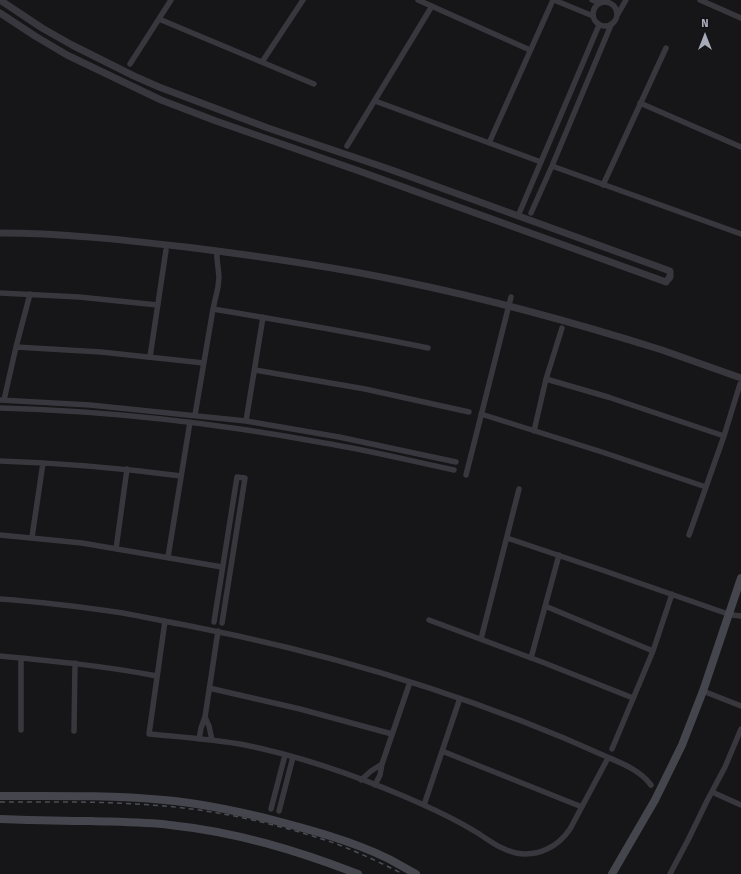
<!DOCTYPE html>
<html>
<head>
<meta charset="utf-8">
<style>
  body { margin:0 }
  #map { position:relative; width:741px; height:874px; overflow:hidden; background:#161618; font-family:"Fira Sans",sans-serif }
  canvas { display:block }
  .north { position:absolute; left:685px; top:16px; width:40px; height:40px; -webkit-text-stroke:3px #111113; paint-order:stroke; rotate:0deg; font-size:11px; font-weight:700; line-height:16px; text-align:center; color:#a8abb8 }
  .north::after { content:''; display:block; margin:auto; width:14px; height:18px; background:#a8abb8; clip-path:polygon(50% 0,100% 100%,50% 72%,0 100%) }
</style>
</head>
<body>
<div id="map">
<canvas width="741" height="874"></canvas>
<div class="north">N</div>
</div>
<script>
const g = document.querySelector('canvas').getContext('2d');
g.lineJoin = 'round';
function strokePath(path, color, width, dash) {
  g.strokeStyle = color;
  g.lineWidth = width;
  g.lineCap = dash ? 'butt' : 'round';
  g.setLineDash(dash || []);
  g.stroke(path);
}
strokePath(new Path2D(`
  M418,0l112,50
  M554,0l39,16
  M592,0l8,3
  M700,0l41,18
  M593 14a12 12 0 1 1 24 0a12 12 0 1 1-24 0Z
  M618,14l8,-14
  M159,19l155,65
  M262,62l41,-62
  M130,64l41,-64
  M375,101l166,61
  M640,103l101,44
  M489,143l64,-143
  M347,146l85,-140
  M552,166l189,68
  M603,185l63,-137
  M531,213l21,-47 59,-141
  M518,216l81,-191
  M0,293l79,4 79,8
  M213,309c72,12 143,24 215,39
  M16,347l85,5 103,11
  M150,357l16,-107
  M255,370l110,19 104,23
  M546,379l62,18 116,39
  M0,400l90,5 156,16 93,16 117,25
  M4,400l12,-53 14,-53
  M0,408c109,3 217,15 324,35 44,7 87,18 130,27
  M481,414l121,38 104,35
  M195,415l18,-106 5,-22 1,-10 -2,-19v-7
  M246,421l17,-104
  M534,431l12,-52 16,-51
  M0,461c61,2 121,7 181,15
  M466,475l45,-178
  M0,535l82,8 140,24
  M689,535l35,-99 16,-52
  M32,537l11,-74
  M507,538l95,32 126,44 5,1 8,1
  M116,549l11,-80
  M168,557l22,-135
  M0,599c41,3 82,8 123,14 22,4 45,9 67,13 128,25 254,62 374,112 14,6 27,12 41,18 16,7 35,14 46,29
  M545,606l108,45
  M429,620l113,42 91,36
  M165,621l-16,113c32,3 64,5 96,11 54,11 112,31 163,53 23,10 47,21 68,34 13,8 25,18 40,21 22,4 42,-6 54,-24l38,-71
  M214,622l23,-145 8,1 -23,145
  M481,639l38,-150
  M0,656c53,5 105,10 157,20
  M531,658l28,-103
  M209,688l91,21 92,25
  M703,691l38,15
  M205,717l4,9 3,14
  M21,730v-72
  M74,731l1,-68
  M199,739l2,-11 4,-11 13,-86
  M612,749l41,-98 19,-57
  M442,751l140,56
  M361,780l10,-9 11,-7
  M375,785l5,-10 2,-11 28,-82
  M712,792l29,13
  M424,805l36,-107
  M271,809l14,-54
  M279,811l14,-54
  M670,874l18,-34 20,-41 17,-32 16,-38`), '#37373d', 5.5);
strokePath(new Path2D(`
  M0,0l42,28 30,17 62,31 25,11 109,41 121,41 281,102v6l-4,5 -307,-111 -143,-50 -55,-21 -94,-45 -32,-19 -35,-23
  M0,233c62,0 124,7 186,14 72,9 144,19 215,34 88,18 175,42 261,69 26,9 53,19 79,28`), '#37373d', 7);
strokePath(new Path2D(`
  M0,796c55,0 110,-1 164,4 34,3 68,10 101,18 42,11 85,22 124,41 9,5 18,10 27,15
  M0,819c30,1 61,2 91,2 27,1 53,1 79,4 66,7 126,25 188,49
  M612,874l43,-74 27,-55 21,-54 38,-113`), '#45464d', 8);
strokePath(new Path2D(`
  M0,802c50,0 101,-1 151,3 62,4 124,18 183,38 24,9 47,20 69,31`), '#4c4d54', 1.5, [5, 4]);
</script>
</body>
</html>
